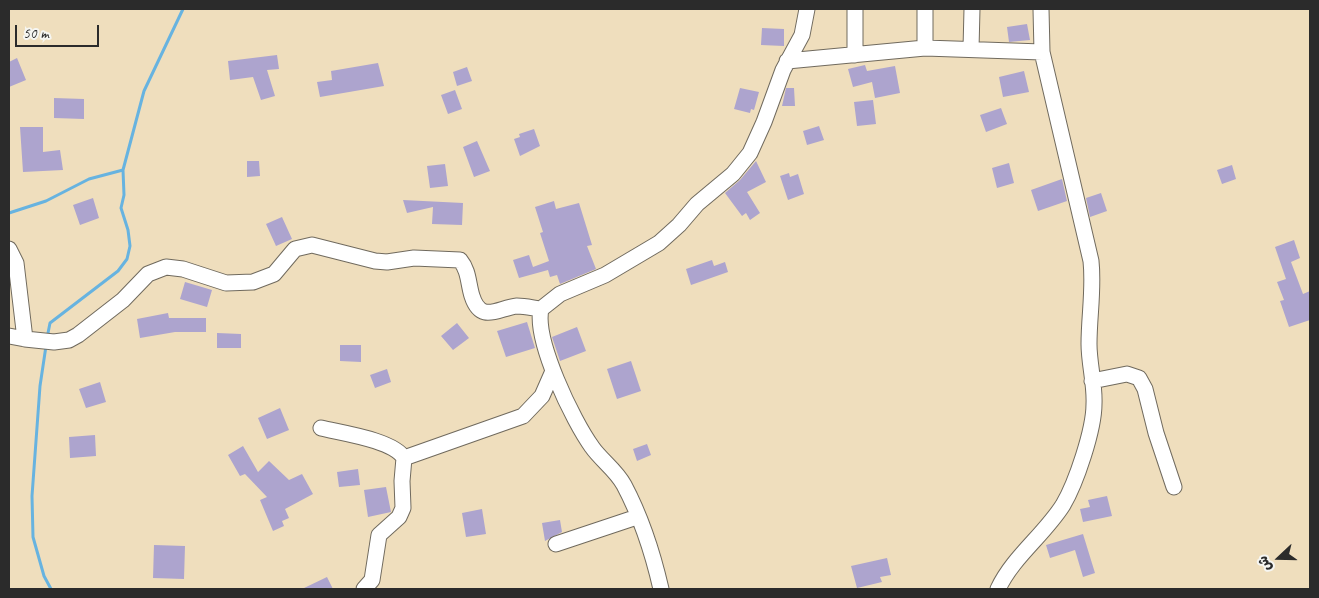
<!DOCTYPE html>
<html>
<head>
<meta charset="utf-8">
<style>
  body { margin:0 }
  #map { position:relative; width:1319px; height:598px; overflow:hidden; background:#efdebd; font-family:Caveat,"Playpen Sans Arabic",sans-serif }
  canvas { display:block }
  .frame { position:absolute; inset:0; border:10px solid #2b2b2b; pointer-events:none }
  .north { position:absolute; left:1254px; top:533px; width:50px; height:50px; -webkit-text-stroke:4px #f6f6f2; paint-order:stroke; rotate:249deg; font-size:14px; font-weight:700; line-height:20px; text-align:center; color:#2b2b2b }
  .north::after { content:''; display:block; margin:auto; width:18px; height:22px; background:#2b2b2b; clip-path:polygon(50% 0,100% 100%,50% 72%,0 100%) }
  .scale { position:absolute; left:15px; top:25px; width:84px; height:22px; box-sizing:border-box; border:2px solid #2b2b2b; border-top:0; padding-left:6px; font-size:15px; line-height:18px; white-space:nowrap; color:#2b2b2b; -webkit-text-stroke:4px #f6f6f2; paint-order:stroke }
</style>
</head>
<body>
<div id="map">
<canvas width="1319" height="598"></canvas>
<div class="frame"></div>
<div class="north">ش</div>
<div class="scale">50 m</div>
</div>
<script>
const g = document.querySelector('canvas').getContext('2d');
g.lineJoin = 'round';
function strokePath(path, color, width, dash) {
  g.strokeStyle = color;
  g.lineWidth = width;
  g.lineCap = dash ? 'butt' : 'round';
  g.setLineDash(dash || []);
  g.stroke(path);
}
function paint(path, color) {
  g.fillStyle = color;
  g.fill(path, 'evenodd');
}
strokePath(new Path2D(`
  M9,213l37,-12 43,-22 34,-9
  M47,338l3,-15 68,-52 9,-12 3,-13 -2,-16 -7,-22 3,-13 -1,-25 21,-79 39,-82
  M46,346l-6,40 -8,110 1,41 11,39 7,13`), '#67b3e0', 3);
paint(new Path2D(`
  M1027,24l3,16 -21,2 -2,-15z
  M762,28l22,1v17l-23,-1z
  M277,55l2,14 -12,1 8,26 -14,4 -8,-23 -23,3 -2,-19z
  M17,58l9,22 -17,7v-25z
  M378,63l6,23 -64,11 -3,-15 15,-2 -1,-9z
  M865,65l2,6 28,-5 5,27 -25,5 -3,-16 -19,5 -5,-18z
  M467,67l5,14 -15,5 -4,-14z
  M1024,71l5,21 -26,5 -4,-20z
  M740,88l19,4 -5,18 -3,-1 -1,4 -16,-4z
  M786,88h8l1,18h-13z
  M455,90l7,19 -14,5 -7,-19z
  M54,98l30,1v20l-30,-1z
  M873,100l3,24 -19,2 -3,-24z
  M1001,108l6,16 -21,8 -6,-17z
  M819,126l5,14 -17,5 -4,-14z
  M20,127h23v25l17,-2 3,20 -40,2z
  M534,129l6,17 -20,10 -6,-17 6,-2 -1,-3z
  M477,141l13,30 -16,6 -11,-30z
  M247,161h12l1,15 -13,1z
  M756,161l10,21 -19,10 13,21 -10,7 -4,-7 -4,3 -17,-23 15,-13z
  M1009,163l5,20 -17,5 -5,-20z
  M445,164l3,22 -18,2 -3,-22z
  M1232,165l4,14 -14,5 -5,-14z
  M789,173l1,4 8,-3 6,20 -16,6 -8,-24z
  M1062,179l5,22 -29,10 -7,-21z
  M1101,193l6,18 -17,6 -4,-19z
  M93,198l6,20 -19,7 -7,-20z
  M403,200l60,3 -1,22 -30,-1 1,-17 -26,6z
  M554,201l2,8 23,-6 13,42 -5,1 9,23 -36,15 -3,-9 -7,2 -2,-7 -29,8 -6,-18 16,-5 4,12 16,-6 -9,-28 3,-1 -8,-25z
  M282,217l10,22 -16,7 -10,-22z
  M1294,240l6,18 -9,4 12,32 7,-3v29l-21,7 -9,-26 4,-1 -7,-18 9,-3 -11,-32z
  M712,260l2,6 11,-4 3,10 -37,13 -5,-16z
  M185,282l27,8 -5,17 -27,-8z
  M168,313l1,5h37v14h-31l-35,6 -3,-19z
  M527,322l8,26 -29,9 -9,-26z
  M457,323l12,15 -16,12 -12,-14z
  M577,327l9,24 -26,10 -8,-24z
  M217,333l24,1v14h-24z
  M340,345h21v17l-21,-1z
  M631,361l10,30 -24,8 -10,-30z
  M387,369l4,13 -16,6 -5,-13z
  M100,382l6,20 -20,6 -7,-19z
  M280,408l9,22 -22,9 -9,-21z
  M95,435l1,21 -26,2 -1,-21z
  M647,444l4,11 -14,6 -4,-12z
  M243,446l15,26 11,-11 20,19 13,-6 11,20 -28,15 4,9 -7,3 2,5 -11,5 -13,-31 7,-3 -22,-23 -5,2 -12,-21z
  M358,469l2,16 -21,2 -2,-15z
  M386,487l5,25 -23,5 -4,-27z
  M1107,496l5,20 -29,6 -3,-13 10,-2 -2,-7z
  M482,509l4,25 -20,3 -4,-24z
  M560,520l2,12 -17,9 -3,-18z
  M1083,534l12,39 -12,4 -8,-27 -25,8 -4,-13z
  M154,545l31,1 -1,33 -31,-1z
  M887,558l4,17 -11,2 2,5 -25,6 -6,-22z
  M327,577l6,12h-31z`), '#ada4ce');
const minor = new Path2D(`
  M855,9v46
  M925,9v39
  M971,49l1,-40
  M787,61l138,-13 117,4
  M9,249l7,14 9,76 29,3 15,-2 9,-5 45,-35 25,-26 18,-7 17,2 43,14 27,-1 21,-8 21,-25 17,-4 63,16 12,1 27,-4 46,2c9,11 8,23 12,36 9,28 26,12 45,10 8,0 16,2 24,3
  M9,336l16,3
  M1092,381l35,-7 12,4 6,11 11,44 18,54
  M321,428c20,5 72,12 83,30l-2,23 1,27 -4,9 -20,18 -7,45 -8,9
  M404,458l119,-42 19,-20 11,-25
  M556,544l81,-27
  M661,589c-8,-35 -20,-72 -37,-104 -8,-15 -23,-25 -32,-38 -19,-26 -58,-107 -51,-138l19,-15 45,-19 54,-32 20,-18 18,-21 36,-30 17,-21 14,-31 19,-52 19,-35 5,-26
  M998,589c15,-32 46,-54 65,-84 13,-22 31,-75 31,-101 1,-20 -5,-40 -5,-60 0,-28 5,-55 2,-83l-49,-209 -1,-43`);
strokePath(minor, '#706a5e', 17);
strokePath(minor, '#fff', 15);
</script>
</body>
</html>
